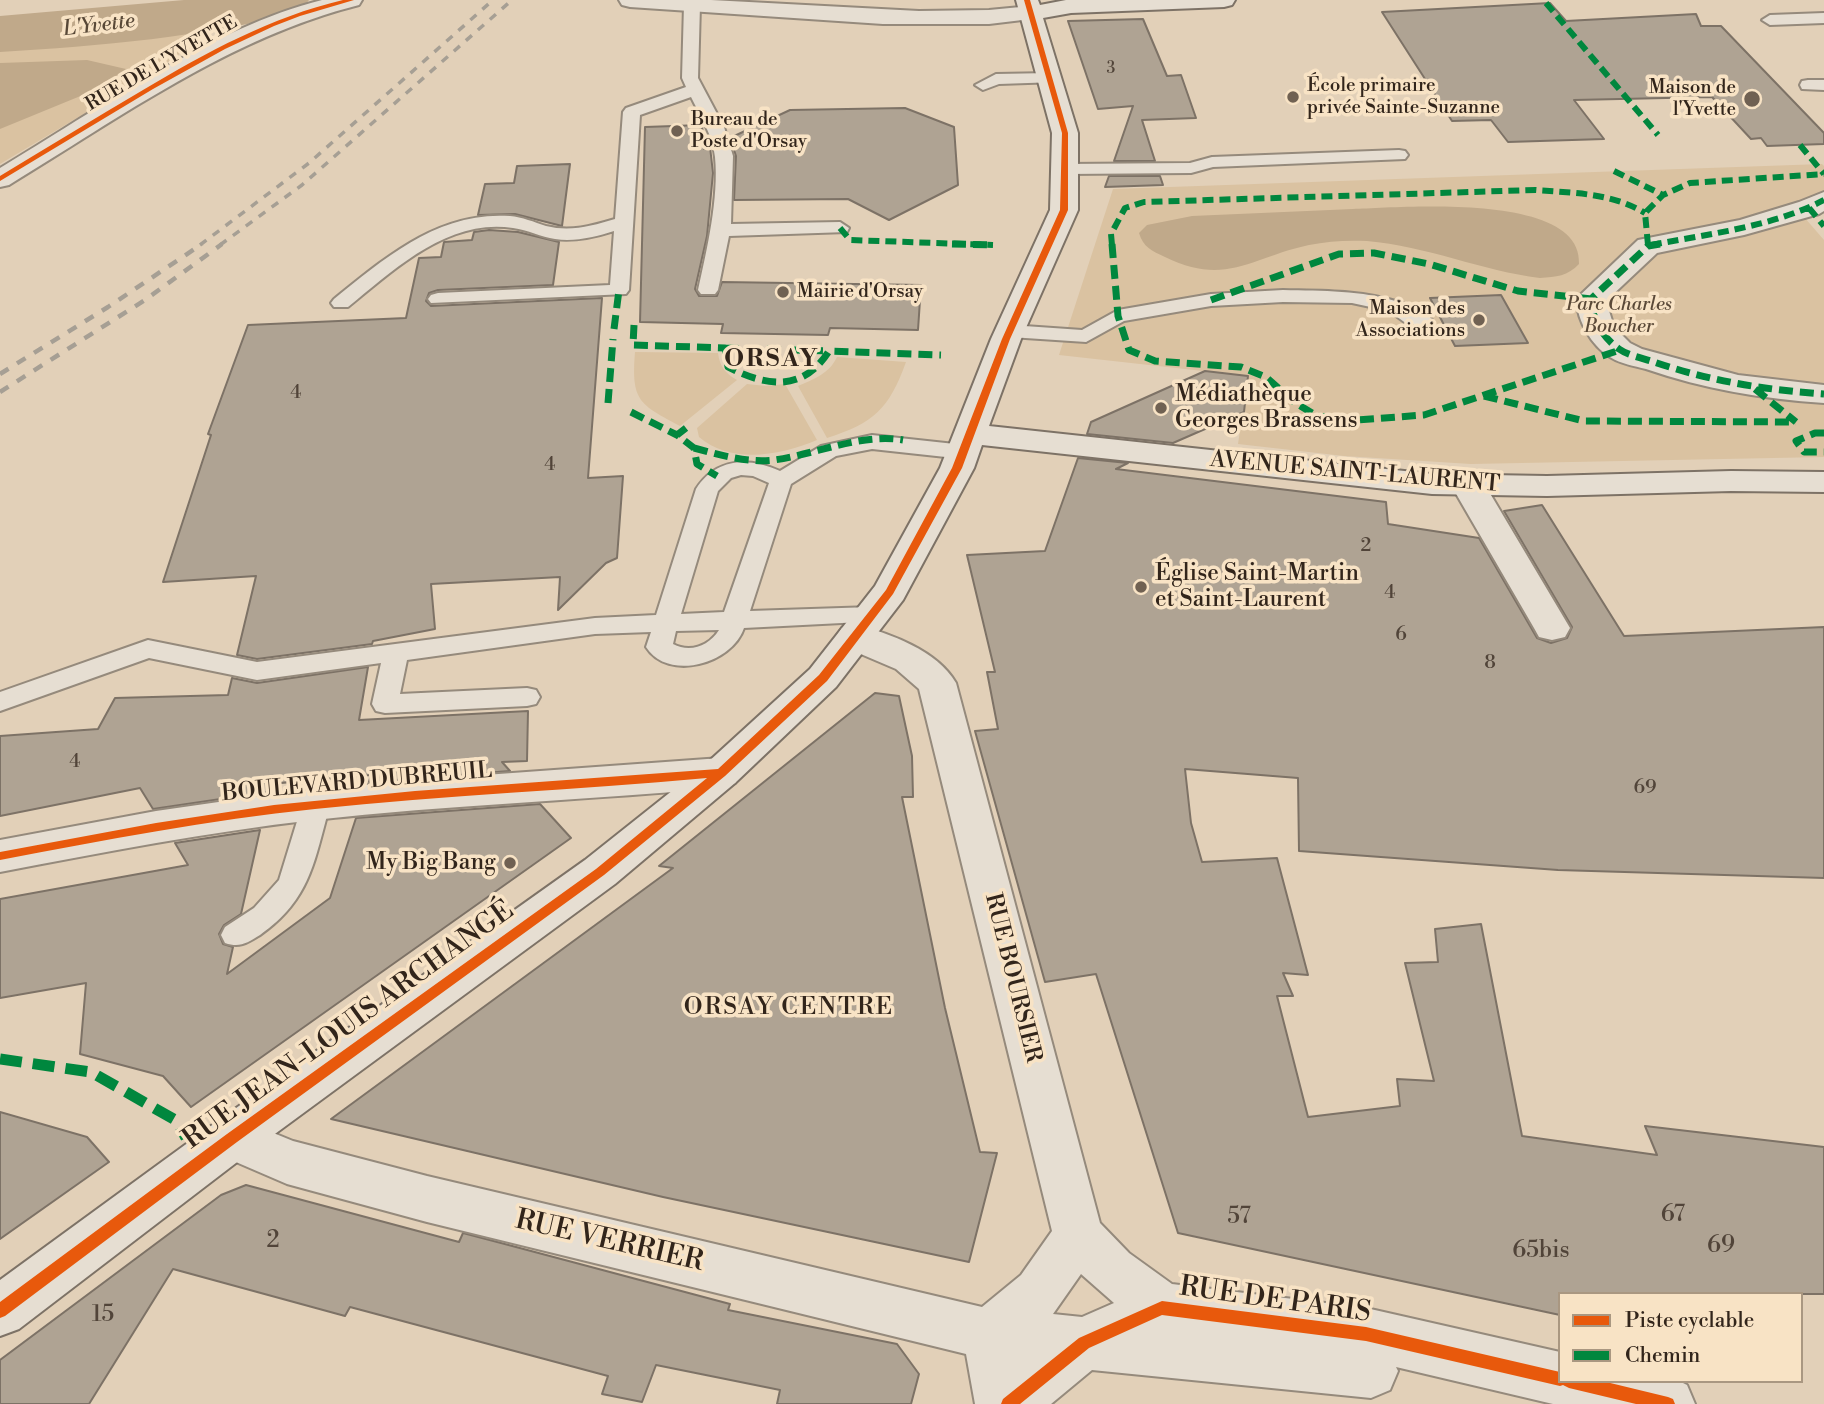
<!DOCTYPE html>
<html>
<head>
<meta charset="utf-8">
<style>
  body { margin:0 }
  #map { position:relative; width:1824px; height:1404px; overflow:hidden; background:#e2d0b8; font-family:"Libre Bodoni",serif }
  canvas { display:block }
  .legend { position:absolute; left:1558px; top:1292px; width:245px; height:91px; box-sizing:border-box; background:#f8e3c5; border:2px solid #a99781; margin:0; padding:9px 12px; list-style:none; font-size:21px; color:#32251b }
  .legend li { display:flex; align-items:center; gap:14px; height:35px }
  .legend b { width:35px; border:2px solid #a99781 }
</style>
</head>
<body>
<div id="map">
<canvas width="1824" height="1404"></canvas>
<ul class="legend">
<li><b style="height:9px;background:#e8590c"></b>Piste cyclable</li>
<li><b style="height:9px;background:#00873e"></b>Chemin</li>
</ul>
</div>
<script>
const g = document.querySelector('canvas').getContext('2d');
g.lineJoin = 'round';
function paint(path, color) {
  g.fillStyle = color;
  g.fill(path, 'evenodd');
}
function strokePath(path, color, width, dash) {
  g.strokeStyle = color;
  g.lineWidth = width;
  g.lineCap = dash ? 'butt' : 'round';
  g.setLineDash(dash || []);
  g.stroke(path);
}
function drawText(font, color, halo, rows, align = 'center') {
  g.font = font + ' "Libre Bodoni",serif';
  g.lineWidth = 7;
  g.setLineDash([]);
  g.textBaseline = 'middle';
  g.strokeStyle = halo;
  g.fillStyle = color;
  for (const [text, x, y, turn = 0] of rows) {
    g.save();
    g.translate(x, y);
    g.rotate((+turn || 0) * Math.PI / 180);
    g.textAlign = isNaN(turn) ? turn : align;
    if (halo) g.strokeText(text, 0, 0);
    g.fillText(text, 0, 0);
    g.restore();
  }
}
paint(new Path2D(`
  M245,8l-91,64 -154,92v-130l87,-4z
  M1822,164l2,2v34l-33,2 33,38v217l-353,7 -127,-8 -106,-12 10,-68 -189,-21 54,-166z
  M635,352l83,1c2,14 7,20 19,27l-57,46c-41,-22 -49,-25 -45,-74z
  M837,357l69,5c-17,47 -32,61 -79,76l-29,-52c16,-7 31,-12 39,-29z
  M747,384l19,2 19,-2 32,56c-36,15 -85,25 -118,-3l-2,-9z`), '#dac2a1');
paint(new Path2D(`
  M87,60l52,12 -139,57v-66z
  M1353,209c45,-1 230,-18 226,55 -11,12 -23,13 -39,14 -58,-7 -113,-32 -173,-37 -19,-1 -39,0 -58,4 -57,12 -83,42 -144,12 -13,-6 -22,-10 -26,-24l8,-8 45,-9z`), '#c0a98a');
paint(new Path2D(`
  M184,0h125l-9,12c-98,25 -199,34 -300,40v-36z`), '#c0a98a');
const building = new Path2D(`
  M1550,3l16,18 130,-7 5,12h20l103,107v11l-57,2 -6,-8 -10,1 -39,-42 -138,3 30,39 -96,3 -17,-22 -39,1 -70,-109z
  M1143,19l24,57 14,-1 15,43 -54,2 13,41h-41l19,-55 -35,3 -30,-88z
  M905,108l49,19 4,58 -69,35 -41,-21 -114,1 2,-44 -6,-18 60,-28z
  M702,125l2,24 6,-2 3,26 -6,63 -12,53 4,7h18l5,-14 199,3 -3,45 -88,-2 -2,7 -107,-2 2,-9 -83,-2 5,-195z
  M570,164l-8,62 -47,-12 -37,1 7,-31 29,-1 3,-17z
  M1109,176h51l3,9 -58,2z
  M489,230l29,2 41,10 -6,43 -115,5 -9,3 -3,8 5,5 171,-8 -14,180 35,-2 -6,82 -11,5 -48,47 2,-33 -129,7 4,45 -62,12 -1,3 -115,15 -20,-4 19,-79 -93,6 48,-147 -3,-1 40,-109 158,-7 13,-60 22,-1 3,-15 28,-2 2,-8z
  M1501,295l27,48 -73,3 -25,-48z
  M1205,371l43,5 -4,36 -71,31 -86,-9 4,-12z
  M1078,458l50,5 -12,6 270,33 2,22 91,14 58,100 14,5 16,-5 5,-11 -68,-116 38,-6 82,131 200,-9v251l-266,-8 -259,-19 -1,-73 -113,-9 6,54 11,39 75,-4 31,117 -25,-2 10,23h-16l31,121 92,-11 -3,-27 37,2 -29,-118 33,-1 -3,-33 46,-5 41,212 135,19 -12,-29 179,21v147h-264v21l-382,-82 -82,-259 -51,8 -70,-251 23,-2 -11,-57h8l-28,-117 78,-4z
  M368,667l-9,53 169,-9 -1,50 -25,1 8,9 -141,11 2,-7 -101,9 -2,8 -115,17 -13,-21 -140,28v-80l98,-7 17,-31 113,-3 4,-17 25,5z
  M875,693l24,3 13,60 1,41h-11l43,211 35,144 17,1 -28,109 -306,-65 -332,-78 342,-251 -14,-2z
  M540,804l31,34 -380,269 -28,-31 -83,-22 6,-71 -86,15v-99l188,-34 -13,-22 85,-13 -19,84 -17,11 -5,9 4,10 10,3 -6,27 103,-76 26,-80z
  M0,1112l87,25 22,25 -109,77z
  M246,1185l213,57 4,-9 38,10 229,61 -2,6 169,34 22,30 -8,30h-134l3,-14 -124,-25 -14,37 -40,-8 6,-18 -258,-69 -5,9 -172,-47 -84,135h-89v-44l221,-165z`);
paint(building, '#afa393');
strokePath(building, '#7d7266', 2);
const service = new Path2D(`
  M692,0l8,5 -2,73 26,49 9,29 -2,68 109,-2 9,6 -2,4 -118,4 -11,54 -3,4h-14l-3,-4c9,-41 21,-92 17,-133 -2,-21 -15,-42 -24,-60l-51,18 -11,175 -3,4 -195,9 -3,-4 3,-4 7,-2 172,-8 4,-54c-19,6 -39,11 -59,8 -14,-2 -27,-9 -42,-11 -65,-10 -118,41 -165,79h-14l-3,-4 3,-4c52,-42 105,-88 176,-83 12,1 24,6 36,10 24,6 46,0 69,-7l8,-107 3,-4 60,-21 -4,-9 2,-73z
  M1824,13v10l-54,2 -8,-5 8,-5z
  M1051,73l6,1 2,4 -2,4 -58,2 -16,6 -8,-5 21,-11z
  M1808,80h16v10l-22,-1 -2,-4 2,-4z
  M1399,150l6,1 3,4 -3,4 -192,8 -22,6 -125,1 -9,-5 9,-5 124,-1 22,-6z
  M1283,290c40,1 78,0 116,12 11,3 19,11 30,14l3,4 -3,4h-22l-18,-13 -37,-8 -69,-1 -72,4 -87,15 -38,21 -76,-5 -7,-2 -3,-4 3,-4 7,-2 72,5 36,-20 93,-16z
  M872,435l92,10 8,2 3,5 -3,5 -8,2 -92,-10 -36,7 -45,28 -41,127 122,-4 9,2 3,6 -3,6 -137,7c-12,36 -76,54 -98,19l5,-15 -56,2 -188,26 -7,34 127,-6 9,2 4,7 -4,7 -9,2 -142,7 -9,-2 -4,-7 9,-41 -124,17 -108,-22 -149,53v-19l148,-52 109,22 338,-44 61,-3 40,-126c20,-31 52,-32 84,-18l41,-25zM741,475l12,1 16,7 -45,129 -43,2 37,-123 13,-13zM719,630c-10,16 -29,23 -46,14l3,-13z
  M316,795l10,3 4,7c-16,56 -19,94 -70,130 -13,8 -20,13 -35,8l-4,-8 4,-8 29,-19 25,-28 23,-75 4,-7z`);
const minor = new Path2D(`
  M322,0h40l-3,5c-128,32 -238,112 -350,180l-9,2v-19c97,-58 213,-141 322,-168z
  M619,0h92l208,11 70,-1 42,-4 8,2 3,5 -3,5 -50,6h-106l-253,-17 -8,-2z
  M1824,192v19l-5,3 -75,21 -87,18 -51,48 8,26 16,16 12,6 96,26 86,10v18c-61,-4 -120,-14 -178,-34 -12,-3 -25,-5 -36,-12 -19,-12 -32,-35 -34,-58l62,-59 102,-20 59,-18z
  M1468,475l12,3 5,7 85,143 -5,9 -13,3 -13,-3 -5,-9 -83,-143 5,-7z
  M855,624c35,10 82,26 101,59l144,540 29,30 43,31 194,24 194,44v29h119l8,4 8,19h-142l-157,-37 2,4 -8,19 -19,8 -279,-28 -41,34h-76l-9,-50 -539,-132 -140,-38 -72,-31 -7,-15 7,-15 17,-7 61,25 134,35 555,131 39,-32 31,-44 -133,-542 -23,-20 -54,-23 -6,-9 6,-9zM1081,1274l33,29 -32,14 -29,-3z`);
const tertiary = new Path2D(`
  M721,758l14,5 6,10 -6,10 -14,5c-136,12 -272,17 -407,32 -106,12 -210,32 -314,52v-32l156,-29 118,-17 141,-14z`);
const secondary = new Path2D(`
  M1016,0h22l2,5 26,-5h169l-3,5 -8,2 -153,6 -28,5 35,115v77l-57,129 -32,87 443,48 115,2 184,-5 93,1v20l-93,-1 -184,5 -115,-2 -450,-49 -8,23 -71,132 -67,87 -101,96 -120,101 -366,269 -230,176 -19,7v-56l215,-157 370,-263 122,-97 103,-94 65,-83 65,-118 51,-129 59,-129 2,-77z`);
strokePath(service, '#958a7c', 4);
strokePath(minor, '#958a7c', 4);
strokePath(tertiary, '#958a7c', 4);
strokePath(secondary, '#7d7266', 4);
paint(service, '#e6ded2');
paint(minor, '#e6ded2');
paint(tertiary, '#e6ded2');
paint(secondary, '#e6ded2');
strokePath(new Path2D(`
  M200,245l109,-82 184,-163
  M220,245l82,-60 210,-185`), '#a69f94', 3.5, [8, 8]);
strokePath(new Path2D(`
  M0,374l108,-67 94,-63
  M0,392l145,-92 77,-56`), '#a69f94', 4.5, [10, 10]);
strokePath(new Path2D(`
  M1546,3l112,132
  M193,43l12,2
  M1800,145l24,29
  M1614,171l49,24
  M1809,208l15,18
  M840,228l10,12 143,5
  M1112,245l-1,-11 14,-26 19,-6 392,-12c38,3 76,3 109,23
  M1648,245l-3,-32 18,-18 27,-12 134,-9
  M1651,245c57,-11 121,-18 173,-45`), '#00873e', 6, [11, 6]);
strokePath(new Path2D(`
  M952,244l41,1
  M1112,244l6,72 11,34 26,11 86,6 25,10 28,25 23,14 40,4 67,-5 196,-65
  M1660,244l-12,2 -57,53c1,20 11,38 28,50 10,7 24,9 35,13 56,19 112,28 170,32
  M1211,300l128,-46 35,-1 55,11 89,27 73,8
  M634,325l-1,20 92,3 3,19c39,20 75,25 101,-16l112,4
  M614,329l5,-39
  M725,348l104,3
  M1755,389l41,33
  M1484,396l100,25 212,1
  M608,403l5,-64
  M631,412l46,23
  M686,428l-9,7 17,13 3,16 20,12
  M1824,433h-9l-19,8 8,11h20
  M694,448c26,7 53,15 80,12 43,-6 87,-27 129,-20`), '#00873e', 7, [14, 7]);
strokePath(new Path2D(`
  M0,1059l91,13 86,49 9,17`), '#00873e', 11, [22, 11]);
paint(new Path2D(`
  M343,0h11l-54,16 -26,10 -49,23 -72,40 -153,92v-5c48,-29 95,-58 143,-86 64,-38 128,-73 200,-90z
  M1024,0h6l38,133v77l-58,129 -48,129 -69,126 -66,87 -102,95 -121,99 -367,267 -232,174 -5,2v-16l227,-168 369,-265 111,-91c-131,12 -262,17 -392,31 -106,11 -211,31 -315,51v-8l156,-29 118,-18 141,-14 303,-22 101,-94 67,-85 66,-122 50,-129 58,-129 2,-77z
  M1162,1301l204,26 194,45v9h42l66,16 5,2 2,5h-39l-67,-16 -6,-3 -3,1 -194,-45 -204,-26 -73,33 -69,56h-19l2,-5 76,-61z`), '#e8590c');
for (const [x, y, r, color] of [
  [1293,97,7,"#706152"],
  [1752,99,9,"#706152"],
  [677,131,7,"#706152"],
  [783,292,7,"#706152"],
  [1479,320,7,"#706152"],
  [1161,408,7,"#706152"],
  [1141,587,7,"#706152"],
  [510,863,7,"#706152"]
]) {
  const dot = new Path2D();
  dot.arc(x, y, r, 0, 2 * Math.PI);
  g.fillStyle = color;
  g.fill(dot);
  strokePath(dot, '#f8e3c5', 2.5);
}
drawText('16px', '#514439', null, [
  ["3",1111,69]
]);
drawText('19px', '#32251b', '#f8e3c5', [
  ["RUE DE L'YVETTE",162,64,-30]
]);
drawText('19px', '#32251b', '#f8e3c5', [
  ["École primaire",1307,86],
  ["privée Sainte-Suzanne",1307,108],
  ["Maison de",1736,88,"right"],
  ["l'Yvette",1736,110,"right"],
  ["Bureau de",691,120],
  ["Poste d'Orsay",691,142],
  ["Mairie d'Orsay",797,292],
  ["Maison des",1465,309,"right"],
  ["Associations",1465,331,"right"]
], 'left');
drawText('italic 19px', '#5a4938', '#f8e3c5', [
  ["Parc Charles",1619,305],
  ["Boucher",1619,327]
]);
drawText('19px', '#514439', null, [
  ["4",296,393],
  ["4",550,465],
  ["2",1366,546],
  ["4",1390,593],
  ["6",1401,635],
  ["8",1490,663],
  ["4",75,762],
  ["69",1645,788]
]);
drawText('italic 21px', '#584837', '#f8e3c5', [
  ["L'Yvette",99,26,-7]
]);
drawText('23px', '#32251b', '#f8e3c5', [
  ["Médiathèque",1175,395],
  ["Georges Brassens",1175,421],
  ["Église Saint-Martin",1155,574],
  ["et Saint-Laurent",1155,600],
  ["My Big Bang",496,863,"right"]
], 'left');
drawText('23px', '#32251b', '#f8e3c5', [
  ["AVENUE SAINT-LAURENT",1355,473,5],
  ["BOULEVARD DUBREUIL",357,783,-5],
  ["RUE BOURSIER",1012,978,76]
]);
drawText('23px', '#514439', null, [
  ["67",1673,1215],
  ["57",1239,1217],
  ["2",273,1241],
  ["69",1721,1246],
  ["65bis",1541,1251],
  ["15",103,1315]
]);
g.letterSpacing = '2px';
drawText('bold 24px', '#32251b', '#f8e3c5', [
  ["ORSAY",772,360]
]);
g.letterSpacing = '0px';
g.letterSpacing = '2px';
drawText('24px', '#32251b', '#f8e3c5', [
  ["ORSAY CENTRE",789,1008]
]);
g.letterSpacing = '0px';
drawText('28px', '#32251b', '#f8e3c5', [
  ["RUE JEAN-LOUIS ARCHANGÉ",349,1026,-36],
  ["RUE VERRIER",609,1242,13],
  ["RUE DE PARIS",1275,1301,8]
]);
</script>
</body>
</html>
